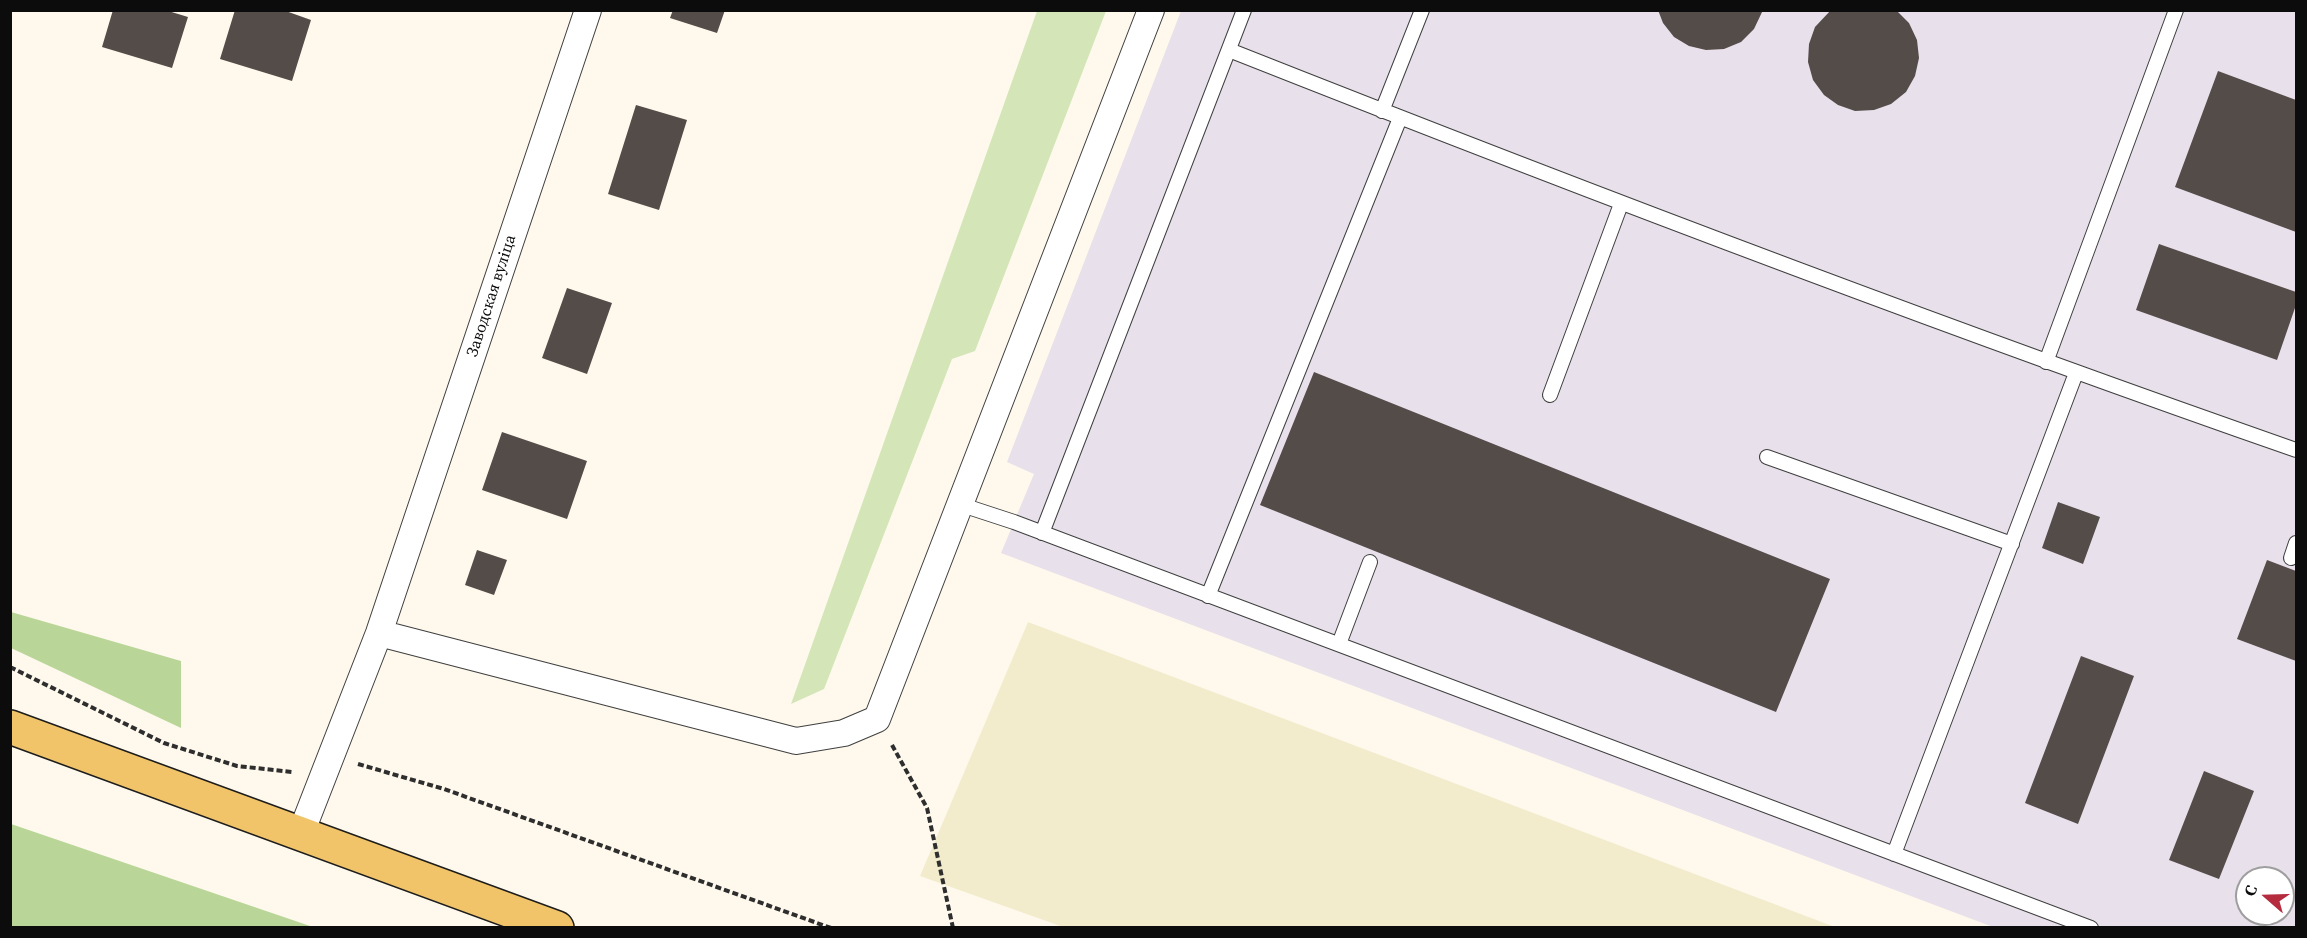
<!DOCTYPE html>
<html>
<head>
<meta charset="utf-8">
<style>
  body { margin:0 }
  #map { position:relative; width:2307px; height:938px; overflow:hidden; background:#fef9ec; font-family:"Source Serif 4",serif }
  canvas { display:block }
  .frame { position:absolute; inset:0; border:12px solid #0c0c0c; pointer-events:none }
  .north { position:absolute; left:2235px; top:866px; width:60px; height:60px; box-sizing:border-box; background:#fff; border:2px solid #9e9e9e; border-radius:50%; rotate:290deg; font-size:16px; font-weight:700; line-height:24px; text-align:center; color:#0c0c0c }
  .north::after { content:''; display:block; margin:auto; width:21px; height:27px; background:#b42c3e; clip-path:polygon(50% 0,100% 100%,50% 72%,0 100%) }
</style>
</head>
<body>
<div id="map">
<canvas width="2307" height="938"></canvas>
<div class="frame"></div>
<div class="north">С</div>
</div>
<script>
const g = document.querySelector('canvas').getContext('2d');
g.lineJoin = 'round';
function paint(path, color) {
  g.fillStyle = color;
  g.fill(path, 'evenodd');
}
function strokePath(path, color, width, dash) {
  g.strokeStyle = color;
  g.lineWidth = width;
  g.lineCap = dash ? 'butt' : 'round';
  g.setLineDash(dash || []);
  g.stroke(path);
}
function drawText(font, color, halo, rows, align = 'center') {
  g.font = font + ' "Source Serif 4",serif';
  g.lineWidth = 6;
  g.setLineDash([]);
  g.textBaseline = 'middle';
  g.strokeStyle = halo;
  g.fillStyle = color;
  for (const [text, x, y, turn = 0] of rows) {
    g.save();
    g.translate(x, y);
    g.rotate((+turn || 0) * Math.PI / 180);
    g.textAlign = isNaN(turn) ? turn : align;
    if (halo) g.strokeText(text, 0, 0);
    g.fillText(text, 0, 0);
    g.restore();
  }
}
paint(new Path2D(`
  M1181,11h1115v916h-303l-992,-374 33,-79 -27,-12zM2247,878h36v36h-36z`), '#e8e0ea');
paint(new Path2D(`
  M1028,622l807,305h-772l-143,-51z`), '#f2eccd');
paint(new Path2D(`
  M1037,11h69l-131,340 -23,8 -128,330 -33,15z`), '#d4e6b8');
paint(new Path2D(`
  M11,612l170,49v67l-170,-80z
  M11,824l302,103h-302z`), '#b9d698');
paint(new Path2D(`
  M113,10h52l23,7 -16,51 -70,-21z
  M235,10h48l28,10 -19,61 -72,-22z
  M673,10h52l-8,23 -47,-15z
  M1658,10h105l-9,19 -13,13 -17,7 -18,1 -17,-4 -15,-9 -11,-14z
  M1831,10h65l13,13 8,17 2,18 -4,18 -9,16 -15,12 -17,6 -19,1 -17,-6 -14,-10 -11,-15 -5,-18 1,-18 6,-17z
  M2218,71l78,29v132l-121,-45z
  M636,105l51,15 -28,90 -51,-16z
  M2159,244l137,48v13l-19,55 -141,-50z
  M567,288l45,15 -25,71 -45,-16z
  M1314,372l516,207 -54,133 -516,-207z
  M502,432l85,29 -20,58 -85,-29z
  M2058,502l42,15 -17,47 -41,-16z
  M477,550l30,10 -13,35 -29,-10z
  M2267,560l29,11v90l-59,-22z
  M2081,656l53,20 -56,148 -53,-21z
  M2204,771l50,20 -35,88 -50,-19z`), '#544c49');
const lane = new Path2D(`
  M1229,50c354,140 709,275 1067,400
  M1382,111l40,-101
  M2046,362l130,-352
  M1550,395l71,-191
  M1767,457l245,87
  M959,504l55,18 1077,406
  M1042,533l202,-523
  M2291,558l5,-15
  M1208,596l192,-478
  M1339,644l31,-82
  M1894,854l182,-481`);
const street = new Path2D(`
  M379,633l417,108 48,-8 33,-14 274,-709
  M301,833l78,-200 209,-623`);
const primary = new Path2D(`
  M10,727l547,201`);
strokePath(lane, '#3f3f3f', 16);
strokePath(street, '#3f3f3f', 28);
strokePath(primary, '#1d1d1d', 36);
strokePath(new Path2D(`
  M10,667l154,76 73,23 55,6
  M892,745l35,63 26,120
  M358,764l86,25 387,139`), '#2e2e2e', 4, [6, 3]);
strokePath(lane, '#fff', 14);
strokePath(street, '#fff', 26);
strokePath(primary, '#f1c469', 33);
drawText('16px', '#0c0c0c', '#fff', [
  ["Заводская вуліца",492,296,-72]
]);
</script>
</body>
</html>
